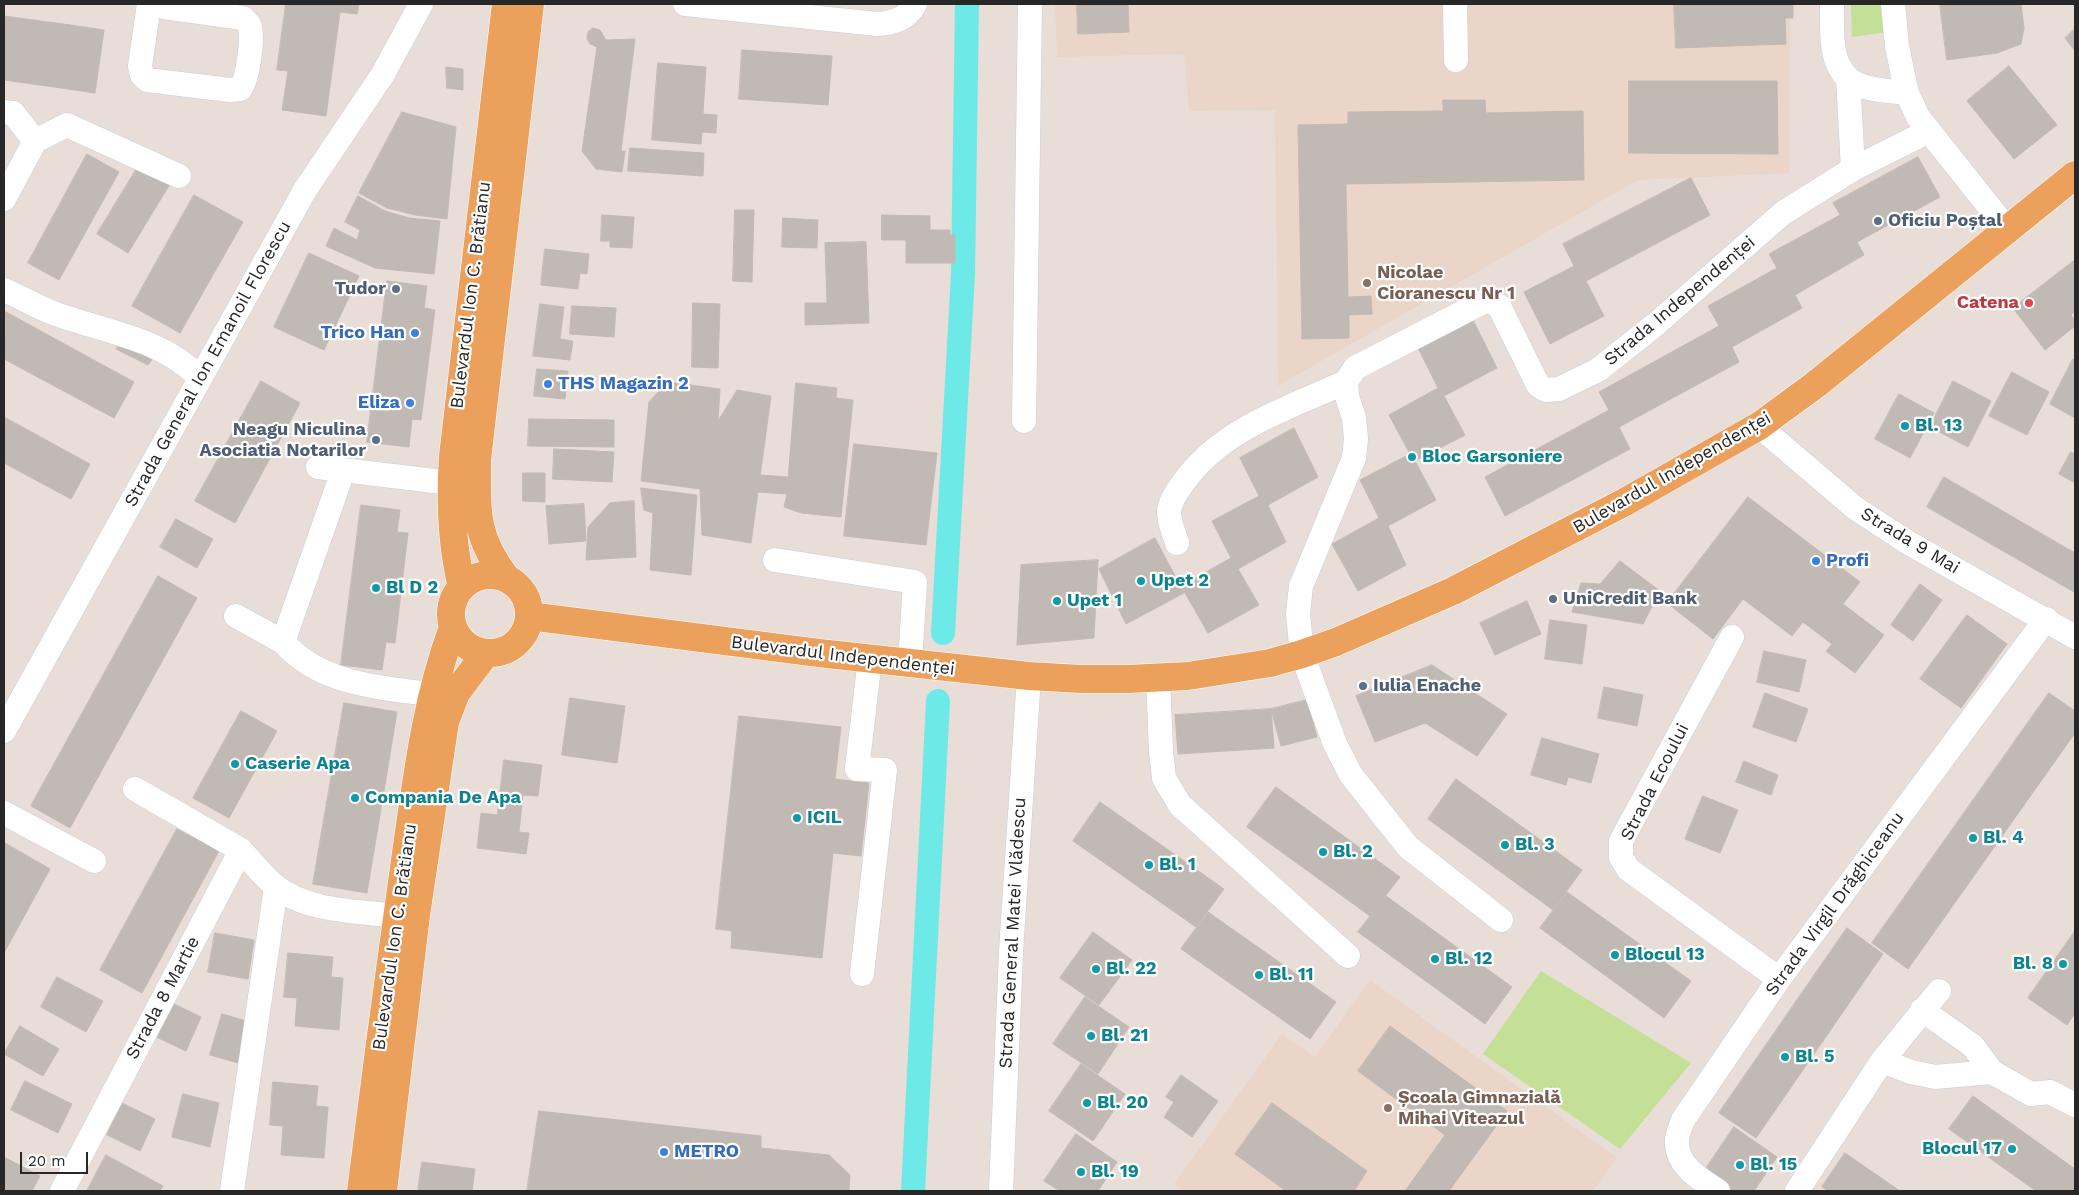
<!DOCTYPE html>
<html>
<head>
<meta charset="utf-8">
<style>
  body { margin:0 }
  #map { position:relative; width:2079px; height:1195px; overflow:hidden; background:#e9ddd8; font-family:"Work Sans",sans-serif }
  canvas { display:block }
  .frame { position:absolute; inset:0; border:5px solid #272727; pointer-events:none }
  .scale { position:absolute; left:20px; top:1152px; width:68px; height:22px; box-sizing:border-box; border:2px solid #272727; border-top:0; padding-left:6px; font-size:15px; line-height:18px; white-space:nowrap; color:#272727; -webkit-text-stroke:4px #fff; paint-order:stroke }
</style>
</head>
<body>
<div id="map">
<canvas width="2079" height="1195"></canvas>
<div class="frame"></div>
<div class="scale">20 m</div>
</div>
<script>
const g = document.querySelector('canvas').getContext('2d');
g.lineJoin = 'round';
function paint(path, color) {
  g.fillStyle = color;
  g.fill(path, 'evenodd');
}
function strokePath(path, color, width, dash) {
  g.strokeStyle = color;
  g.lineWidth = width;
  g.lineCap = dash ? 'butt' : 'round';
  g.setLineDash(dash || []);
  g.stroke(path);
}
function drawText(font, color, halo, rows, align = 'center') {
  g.font = font + ' "Work Sans",sans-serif';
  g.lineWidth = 4.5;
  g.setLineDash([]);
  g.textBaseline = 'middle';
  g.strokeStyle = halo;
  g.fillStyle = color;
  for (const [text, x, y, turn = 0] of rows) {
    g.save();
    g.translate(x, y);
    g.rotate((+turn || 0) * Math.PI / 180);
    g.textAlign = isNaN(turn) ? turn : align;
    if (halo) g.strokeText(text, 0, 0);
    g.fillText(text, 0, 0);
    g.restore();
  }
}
paint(new Path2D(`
  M1055,4h735l-1,169 -151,7 -360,206 -3,-276 -86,1 -5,-57 -127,3z
  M1370,980l247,178 -24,33h-410l-9,-7 108,-150 33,23z`), '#ebd5c8');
paint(new Path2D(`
  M1851,4h32l4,28 -35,5z
  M1541,971l150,92 -71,86 -137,-95z`), '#c4df96');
strokePath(new Path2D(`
  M943,633l20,-360 4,-269
  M913,1191l25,-490`), '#6de9e7', 24);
const building = new Path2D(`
  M286,4h73l-2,10 -17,-2 -14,104 -44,-6 6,-39 -11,-1z
  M1077,4h51l1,28 -51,2z
  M1674,4h119v14h-8l1,26 -110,4z
  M1940,4h81l3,24 -3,16 -24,9 -50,7z
  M4,16l66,9 -9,63 -57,-8z
  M70,25l34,5 -9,63 -34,-5z
  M593,28l7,2 6,10 29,-1 -14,112h4l-3,21 -26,-3 -14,-18 15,-104 -7,-3 -3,-6 1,-6z
  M2075,29v22l-10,-13z
  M742,50l90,6 -4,49 -89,-6z
  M658,63l48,4 -3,47 14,1 -1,18 -14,-1 -1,12 -49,-4z
  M2009,66l48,59 -43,34 -47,-58z
  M446,67l17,2v21l-16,-2z
  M1629,81h148l1,73 -149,-1z
  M1443,100h42l1,13 97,-2 1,69 -238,4 2,113 23,-1 1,18 -23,1v23l-47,1 -4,-214 50,-1v-12l95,-1z
  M402,112l54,15 -9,92 -32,-4 -28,-7 -28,-15z
  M630,148l74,5 -1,23 -75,-5z
  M87,154l32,18 -60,108 -31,-17z
  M1918,157l22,40 -83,45 7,13 -69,40 7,13 -70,39 7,15 -120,65 11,22 -125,67 -20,-39 124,-67 -10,-18 120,-66 -11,-20 69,-38 -8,-14 71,-39 -7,-12z
  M139,165l31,19 -42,69 -31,-19z
  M1691,178l19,37 -124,66 18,35 -54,28 -26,-52 50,-26 -11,-22z
  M194,195l49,27 -63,111 -48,-27z
  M358,196l27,15 24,7 31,3 -6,53 -59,-6 -49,-22 8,-18 23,12 3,-10 -15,-8z
  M735,210h19l-2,72 -19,-1z
  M602,215l32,2 -2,31 -22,-1v-6h-9z
  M882,215l48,1v14h20v5h5v28h-49v-23h-24z
  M783,218l35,2 -1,28 -35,-1z
  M866,242l3,81 -64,2v-22h22l-2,-60z
  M545,249l44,5 -2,20 -7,-1 -2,16 -37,-4z
  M309,253l50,23 -35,74 -50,-23z
  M2075,260v51l-4,4 4,5v6l-30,24 -32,-42z
  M387,281l40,5 -3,22 11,2 -14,110 -9,-1 -3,28 -42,-5z
  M693,303l27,1 -2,64 -26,-1z
  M540,304l24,3 -4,32 13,2 -3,19 -37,-4z
  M572,306l44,2 -2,29 -44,-3z
  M6,312l128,70 -20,36 -110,-59z
  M1473,320l24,48 -53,28 21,39 -50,26 21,39 -48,26 18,39 -48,26 -26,-47 47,-26 -19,-38 50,-26 -21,-39 49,-27 -20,-40z
  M125,340l31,14 -8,11 -32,-16z
  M2073,359l2,1v58l-25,-14z
  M537,369l31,2 -3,28 -31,-3z
  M2012,372l37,20 -22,43 -38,-19z
  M261,381l39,22 -65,120 -40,-22z
  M1953,381l38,20 -23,46 -38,-20z
  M668,382l52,7 -2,32 19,-31 34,6 -20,147 -49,-8 -2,-46 -59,-8 8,-79z
  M796,383l41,5 -1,10 17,2 -12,117 -40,-4 -17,-6 3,-13 -29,-2 2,-17 28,2z
  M1899,394l35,19 -24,45 -35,-19z
  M4,417l86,47 -19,35 -67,-36z
  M529,419l85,1v27l-86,-1z
  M1294,428l24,49 -50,28 18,37 -48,27 21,36 -51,28 -27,-47 50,-28 -19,-37 47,-25 -19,-38z
  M854,444l83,9 -11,92 -82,-9z
  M554,449l60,3 -2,30 -59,-3z
  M2071,452l4,2v29l-16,-9z
  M523,473h22v29l-22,-1z
  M1944,477l131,76 -1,39 -147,-85z
  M641,488l56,7 -6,80 -41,-5 3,-57 -9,-3z
  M1748,497l112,85 -17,22 41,31 -29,38 -29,-22 6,-7 -29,-22 -11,14 -49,-37 -30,40 -46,-36z
  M634,501l2,56 -50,3 2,-33 22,-24z
  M584,504l2,37 -37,3 -3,-38z
  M361,505l39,5 -3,22 11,1 -13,110 -9,-1 -4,28 -41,-5z
  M176,519l37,20 -16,29 -37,-21z
  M1155,538l29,55 -58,31 -27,-55z
  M1098,560l-4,78 -77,7 4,-80z
  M1620,561l40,30 -17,33 -71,-12 9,-29 19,1z
  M158,576l39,22 -127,230 -39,-22z
  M1920,584l22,16 -29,41 -22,-16z
  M1527,601l14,33 -46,21 -15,-32z
  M1967,615l40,29 -46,64 -41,-29z
  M1550,620l37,5 -5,39 -37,-5z
  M1764,651l42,9 -7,32 -42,-10z
  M1432,665l75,49 -30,42 -52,-33 -50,19 -19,-46z
  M1604,687l39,8 -6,31 -39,-8z
  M1765,693l43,16 -12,33 -43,-15z
  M2049,693l26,18v22l-167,236 -36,-26z
  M570,698l55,8 -8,57 -55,-8z
  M1307,700l10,37 -36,9 -10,-37z
  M344,703l53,9 -30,181 -54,-9z
  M1271,709l3,39 -96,6 -3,-39z
  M241,711l36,20 -48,87 -36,-20z
  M739,716l102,11 -6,52 34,4 -8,73 -28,-3 -11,105 -91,-10 1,-17 -16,-2z
  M1542,738l57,16 -8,29 -23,-6 -2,8 -35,-10z
  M504,760l38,5 -4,31 -15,-1 -4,37 10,1 -3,21 -49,-6 4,-35 16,2z
  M1744,761l34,14 -7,20 -35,-13z
  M1456,779l126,91 -29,40 -125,-91z
  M1276,787l124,90 -30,39 -123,-89z
  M1703,796l35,14 -18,43 -35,-14z
  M1100,802l124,87 -28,38 -123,-86z
  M177,829l42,22 -77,142 -42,-23z
  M5,843l45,26 -46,84v-107z
  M1567,892l124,89 -27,37 -124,-90z
  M1386,896l126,91 -27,37 -127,-92z
  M1208,912l128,90 -26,37 -129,-90z
  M1847,928l36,26 -127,184 -37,-25z
  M2075,931v82l-8,12 -39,-27z
  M1093,932l39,28 -33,45 -39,-27z
  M215,933l39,7 -6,39 -40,-7z
  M288,953l45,4 -2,20 12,1 -4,52 -44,-4 2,-28 -13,-1z
  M57,977l46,24 -17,31 -45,-25z
  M1085,997l44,30 -31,47 -45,-30z
  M168,1001l33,16 -15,34 -34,-16z
  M222,1014l28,8 -12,41 -28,-8z
  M20,1026l39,23 -16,27 -39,-22z
  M1390,1026l117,85 -58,80h-44l40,-56 -87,-64z
  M1081,1064l44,30 -32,47 -44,-30z
  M1181,1075l37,26 -26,36 -28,-20 10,-15 -8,-5z
  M25,1081l47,23 -14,29 -47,-23z
  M273,1082l45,4 -2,20 12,1 -4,51 -43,-3 2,-29 -13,-1z
  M183,1094l36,9 -9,44 -38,-10z
  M1973,1096l102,73v22h-39l-87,-62z
  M122,1103l33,16 -15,32 -33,-16z
  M1272,1103l95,68 -13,20h-68l-51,-37z
  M539,1111l222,25v12l68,7 21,20 -1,16h-322z
  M1734,1127l43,30 -23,34h-23l-28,-18z
  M1076,1134l41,28 -19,29h-38l-16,-10z
  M1845,1153l55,38h-72l-6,-4z
  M106,1155l57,31 -3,5h-73z
  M4,1157l36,19 -8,15h-28z
  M422,1162l53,7 -3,22h-54z`);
paint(building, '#c1b9b4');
strokePath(building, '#c4b9b3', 1);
const minor = new Path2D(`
  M149,4l-9,62 2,9 5,5 83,10 10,-1c8,-10 13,-49 10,-62 -1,-4 -4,-6 -7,-9l-79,-11 -6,-3
  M685,4l192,20c16,-1 30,-5 38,-20
  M1455,4l1,56
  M1832,4c0,26 -4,67 25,80 15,7 34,7 50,9
  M1893,4l4,42 7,34 3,13 11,24 89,112
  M1848,78l5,91
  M4,112l9,1 22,28
  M4,199l31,-58 32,-16 112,51
  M4,290c17,7 34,18 52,24 49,18 106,24 144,64
  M1024,421l6,-417
  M1759,426l96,82 52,34 168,95
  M318,467l133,16
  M343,471l-60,171c37,42 96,46 148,52
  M1177,543c-3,-11 -9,-22 -8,-33 2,-10 8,-19 14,-27 38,-54 105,-75 163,-101
  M775,560l140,22 -5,81
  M236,616l47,26
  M1732,637l-111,204v16l7,12 151,110
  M1158,678l3,73 3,27 16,27 168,151
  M4,731l301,-541 78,-116 38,-70
  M135,789l106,61
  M4,813l90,48
  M1501,920l-93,-73 -57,-72 -16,-31 -33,-90 -4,-40 3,-28 53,-128 2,-19 -2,-21 -7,-22 -1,-14 9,-14 128,-66h8l8,4 39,79 8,5 13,-1 39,-19 58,-46 127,-111 70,-44 76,-38
  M862,974l23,-204 -28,-1 13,-110
  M1922,1010l51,36 19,26
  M1882,1061l57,-70
  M62,1191l179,-341c11,12 22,26 34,36 32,26 83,25 122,30
  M232,1191l44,-304
  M1001,1191l10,-239 18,-276
  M1718,1191c-18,-12 -43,-26 -41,-51 0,-6 4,-14 6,-20l96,-141 267,-360
  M1797,1191l85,-130 29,11 24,5 57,-5 39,22 19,-2 25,13`);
const major = new Path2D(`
  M451 614a39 39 0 1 1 78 0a39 39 0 1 1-78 0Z
  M507,579c-33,-43 -30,-68 -30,-119l53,-456
  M462,587c-11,-44 -12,-86 -9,-131l53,-452
  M529,616l290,37 210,23 52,3h47l60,-3 82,-13 32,-9 34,-12 117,-51 172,-89 134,-76 56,-41 260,-210
  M361,1191c14,-113 29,-225 45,-338 11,-77 20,-153 47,-226
  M383,1191l33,-276 29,-193 11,-29 30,-40`);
strokePath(minor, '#c7cfd9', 25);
strokePath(major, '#fff', 29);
strokePath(minor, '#fff', 24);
strokePath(major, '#eba15c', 28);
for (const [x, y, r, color] of [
  [1878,221,5,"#5c6f8a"],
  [1367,283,5,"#8d6e63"],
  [396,289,5,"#5c6f8a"],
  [2029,303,5,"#e0444e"],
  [415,333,5,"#3f7fe0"],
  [548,384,5,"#3f7fe0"],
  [410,403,5,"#3f7fe0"],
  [1905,426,5,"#0f9aa8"],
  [376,440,5,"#5c6f8a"],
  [1412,457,5,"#0f9aa8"],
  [1816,561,5,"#3f7fe0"],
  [1141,581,5,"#0f9aa8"],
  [376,588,5,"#0f9aa8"],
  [1553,599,5,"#5c6f8a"],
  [1057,601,5,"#0f9aa8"],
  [1363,686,5,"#5c6f8a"],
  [235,764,5,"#0f9aa8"],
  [355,798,5,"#0f9aa8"],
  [797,818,5,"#0f9aa8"],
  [1973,838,5,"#0f9aa8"],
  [1505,845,5,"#0f9aa8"],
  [1323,852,5,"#0f9aa8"],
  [1149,865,5,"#0f9aa8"],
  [1615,955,5,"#0f9aa8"],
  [1435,959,5,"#0f9aa8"],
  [2063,964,5,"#0f9aa8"],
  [1096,969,5,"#0f9aa8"],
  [1259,975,5,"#0f9aa8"],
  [1091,1036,5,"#0f9aa8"],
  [1785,1057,5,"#0f9aa8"],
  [1087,1103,5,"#0f9aa8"],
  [1388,1108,5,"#8d6e63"],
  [2012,1149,5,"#0f9aa8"],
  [664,1152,5,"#3f7fe0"],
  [1740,1165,5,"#0f9aa8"],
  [1081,1172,5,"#0f9aa8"]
]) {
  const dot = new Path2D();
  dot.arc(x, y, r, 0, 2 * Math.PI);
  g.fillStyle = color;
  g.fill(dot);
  strokePath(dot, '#fff', 2);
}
drawText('bold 18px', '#4e5e75', '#fff', [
  ["Oficiu Poștal",1888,221],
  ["Tudor",386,289,"right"],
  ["Neagu Niculina",366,430,"right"],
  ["Asociatia Notarilor",366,451,"right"],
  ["UniCredit Bank",1563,599],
  ["Iulia Enache",1373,686]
], 'left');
drawText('bold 18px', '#785e54', '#fff', [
  ["Nicolae",1377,273],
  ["Cioranescu Nr 1",1377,294],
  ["Școala Gimnazială",1398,1098],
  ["Mihai Viteazul",1398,1119]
], 'left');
drawText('18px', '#272727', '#fff', [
  ["Bulevardul Ion C. Brătianu",471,295,-83],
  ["Strada Independenței",1680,301,-40],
  ["Strada General Ion Emanoil Florescu",208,364,-61],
  ["Bulevardul Independenței",1672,473,-30],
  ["Strada 9 Mai",1910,541,31],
  ["Bulevardul Independenței",843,656,7],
  ["Strada Ecoului",1655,782,-63],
  ["Strada Virgil Drăghiceanu",1835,904,-54],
  ["Strada General Matei Vlădescu",1013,933,-87],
  ["Bulevardul Ion C. Brătianu",395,937,-82],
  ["Strada 8 Martie",163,998,-62]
]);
drawText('bold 18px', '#be3a42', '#fff', [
  ["Catena",2019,303]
], 'right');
drawText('bold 18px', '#366cbe', '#fff', [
  ["Trico Han",405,333,"right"],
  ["THS Magazin 2",558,384],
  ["Eliza",400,403,"right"],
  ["Profi",1826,561],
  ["METRO",674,1152]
], 'left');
drawText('bold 18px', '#0d838f', '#fff', [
  ["Bl. 13",1915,426],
  ["Bloc Garsoniere",1422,457],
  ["Upet 2",1151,581],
  ["Bl D 2",386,588],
  ["Upet 1",1067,601],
  ["Caserie Apa",245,764],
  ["Compania De Apa",365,798],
  ["ICIL",807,818],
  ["Bl. 4",1983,838],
  ["Bl. 3",1515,845],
  ["Bl. 2",1333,852],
  ["Bl. 1",1159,865],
  ["Blocul 13",1625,955],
  ["Bl. 12",1445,959],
  ["Bl. 8",2053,964,"right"],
  ["Bl. 22",1106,969],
  ["Bl. 11",1269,975],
  ["Bl. 21",1101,1036],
  ["Bl. 5",1795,1057],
  ["Bl. 20",1097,1103],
  ["Blocul 17",2002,1149,"right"],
  ["Bl. 15",1750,1165],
  ["Bl. 19",1091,1172]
], 'left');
</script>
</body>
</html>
